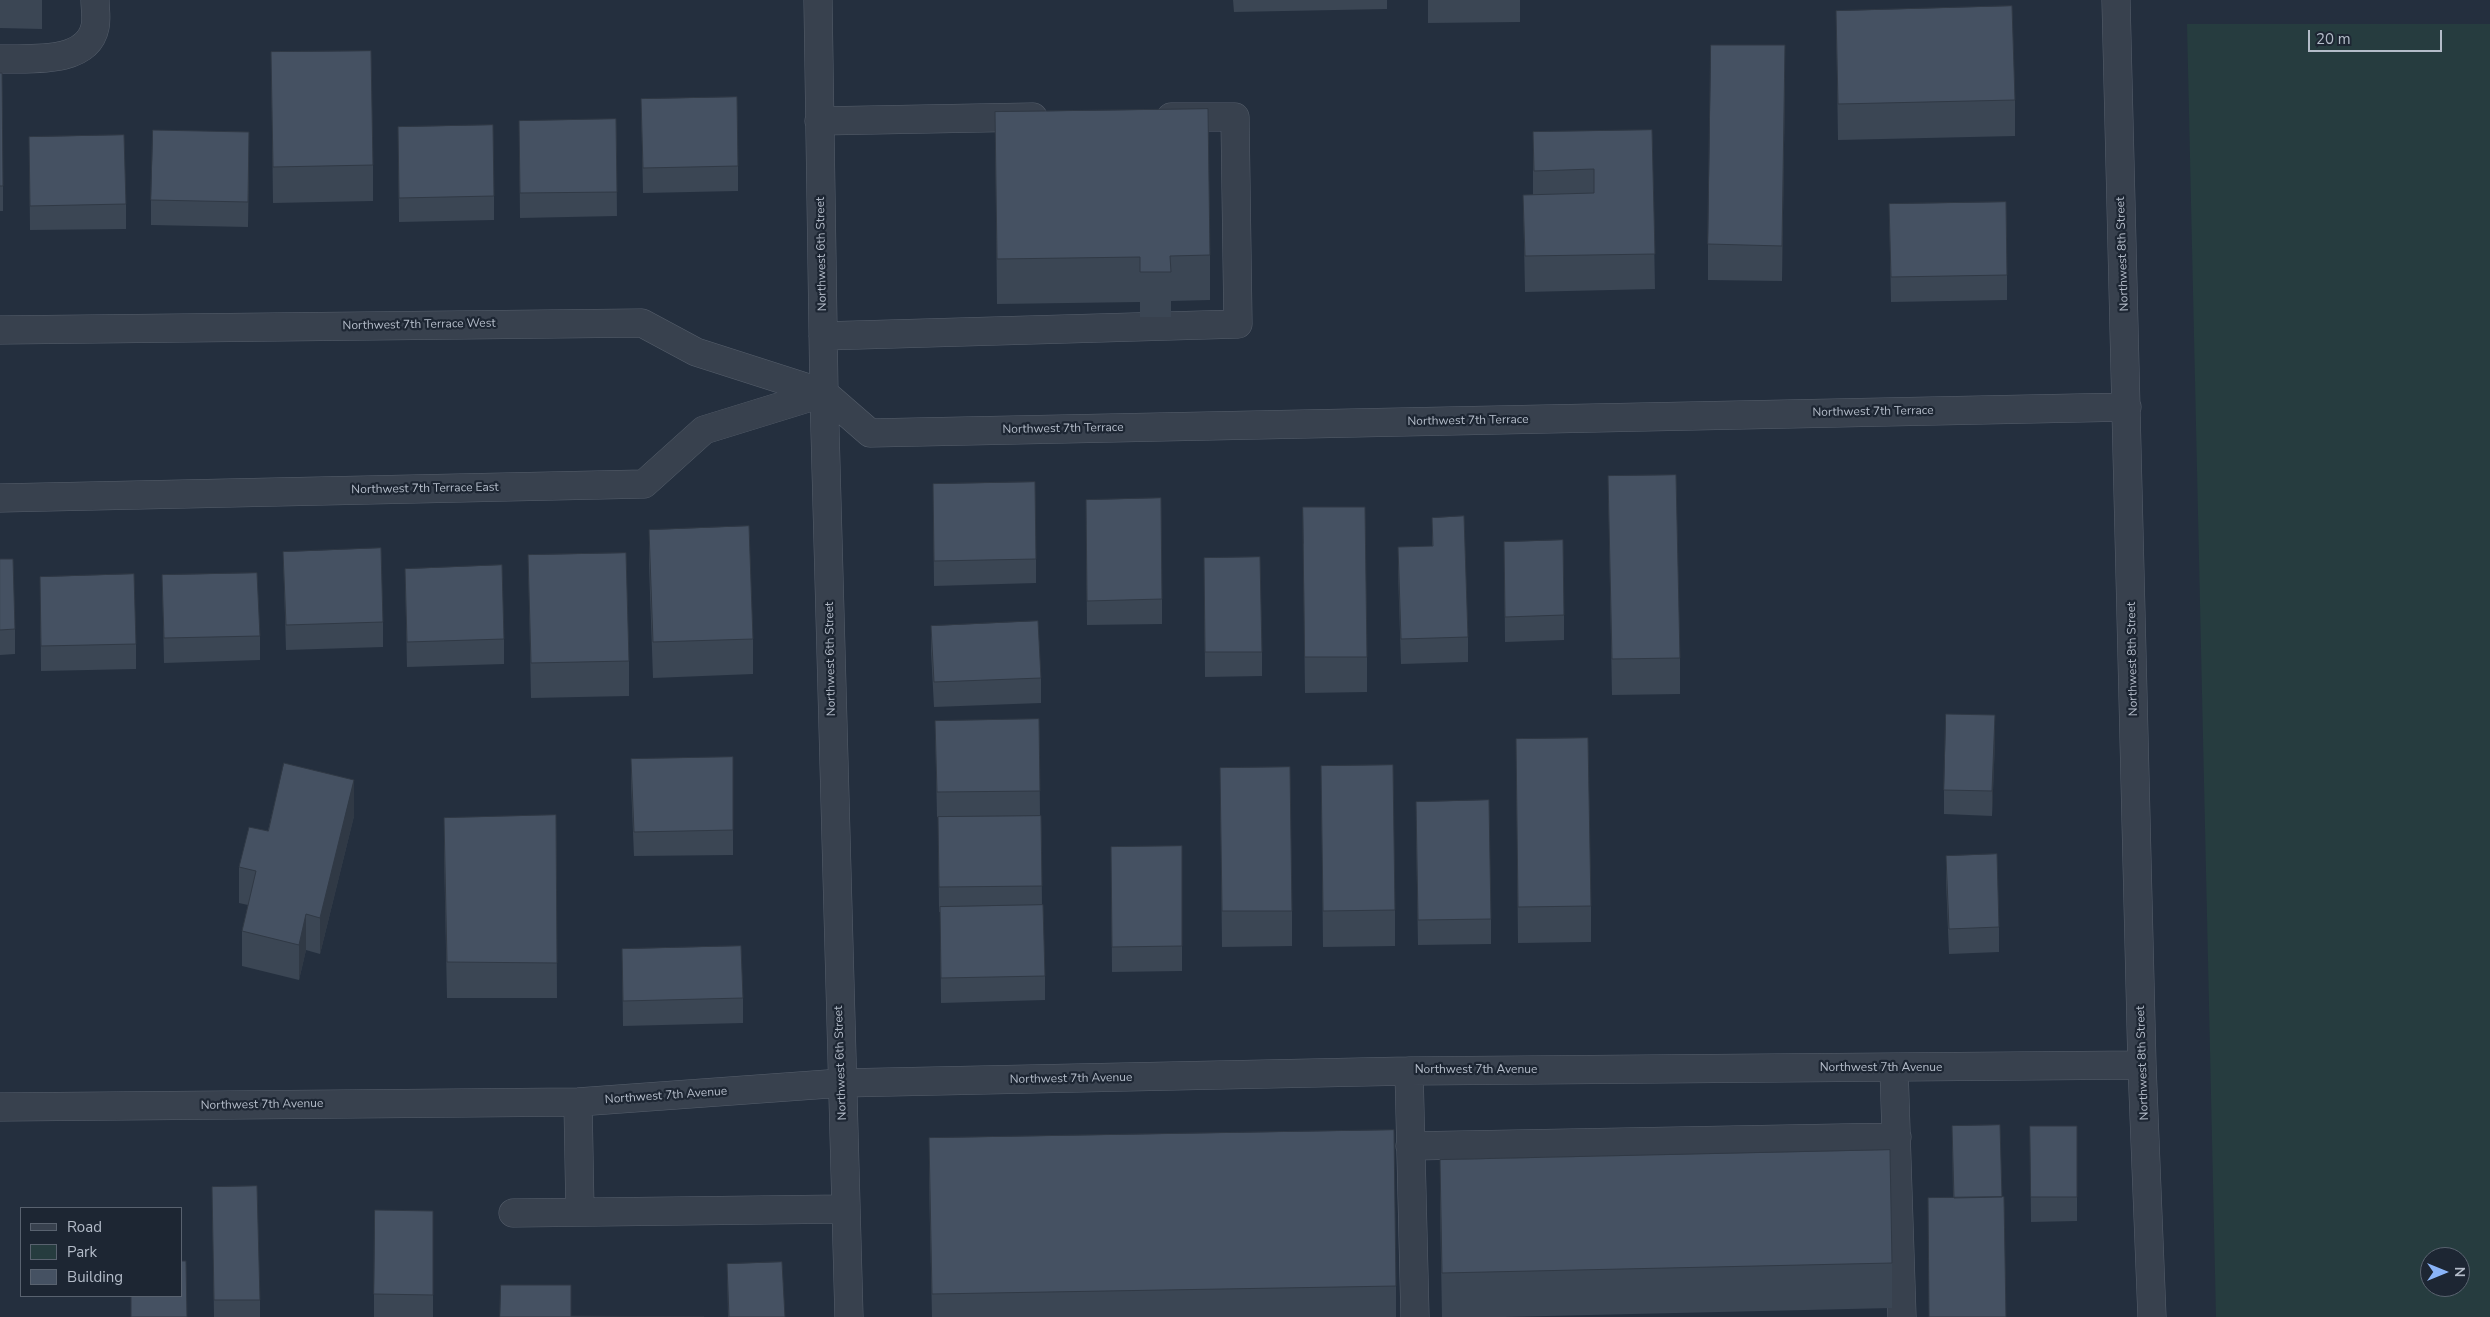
<!DOCTYPE html>
<html>
<head>
<meta charset="utf-8">
<style>
  body { margin:0 }
  #map { position:relative; width:2490px; height:1317px; overflow:hidden; background:#242f3e; font-family:"Nunito Sans",sans-serif }
  canvas { display:block }
  .legend { position:absolute; left:20px; top:1207px; width:162px; height:90px; box-sizing:border-box; background:#1d2633; border:1px solid #59626f; margin:0; padding:6px 9px; list-style:none; font-size:15px; color:#b4bcc9 }
  .legend li { display:flex; align-items:center; gap:10px; height:25px }
  .legend b { width:25px; border:1px solid #59626f }
  .north { position:absolute; left:2420px; top:1247px; width:50px; height:50px; box-sizing:border-box; background:#1d2633; border:1px solid #59626f; border-radius:50%; rotate:90deg; font-size:14px; font-weight:700; line-height:20px; text-align:center; color:#b4bcc9 }
  .north::after { content:''; display:block; margin:auto; width:18px; height:22px; background:#8ab4f8; clip-path:polygon(50% 0,100% 100%,50% 72%,0 100%) }
  .scale { position:absolute; left:2308px; top:30px; width:134px; height:22px; box-sizing:border-box; border:2px solid #b4bcc9; border-top:0; padding-left:6px; font-size:15px; line-height:18px; white-space:nowrap; color:#b4bcc9; -webkit-text-stroke:4px #1d2633; paint-order:stroke }
</style>
</head>
<body>
<div id="map">
<canvas width="2490" height="1317"></canvas>
<ul class="legend">
<li><b style="height:6px;background:#38414e"></b>Road</li>
<li><b style="height:14px;background:#263c3f"></b>Park</li>
<li><b style="height:14px;background:#455162"></b>Building</li>
</ul>
<div class="north">N</div>
<div class="scale">20 m</div>
</div>
<script>
const g = document.querySelector('canvas').getContext('2d');
g.lineJoin = 'round';
function paint(path, color) {
  g.fillStyle = color;
  g.fill(path, 'evenodd');
}
function strokePath(path, color, width, dash) {
  g.strokeStyle = color;
  g.lineWidth = width;
  g.lineCap = dash ? 'butt' : 'round';
  g.setLineDash(dash || []);
  g.stroke(path);
}
function drawText(font, color, halo, rows, align = 'center') {
  g.font = font + ' "Nunito Sans",sans-serif';
  g.lineWidth = 4.5;
  g.setLineDash([]);
  g.textBaseline = 'middle';
  g.strokeStyle = halo;
  g.fillStyle = color;
  for (const [text, x, y, turn = 0] of rows) {
    g.save();
    g.translate(x, y);
    g.rotate((+turn || 0) * Math.PI / 180);
    g.textAlign = isNaN(turn) ? turn : align;
    if (halo) g.strokeText(text, 0, 0);
    g.fillText(text, 0, 0);
    g.restore();
  }
}
paint(new Path2D(`
  M2187,24h303v1293h-274zM2430,1257h30v30h-30z`), '#263c3f');
const minor = new Path2D(`
  M818,0l6,393 25,924
  M2116,0l26,1065 10,252
  M0,59c29,-1 87,6 95,-32 2,-8 0,-19 0,-27
  M819,121l214,-4
  M0,330l642,-7 54,29 128,41 46,40 1257,-26
  M823,336l415,-12 -3,-207h-64
  M0,498l644,-14 60,-54 120,-37
  M1894,1069l8,248
  M1409,1071l6,246
  M578,1102l2,110
  M0,1107l578,-5 264,-19 567,-12 733,-6
  M1410,1146l487,-9
  M513,1213l332,-4`);
strokePath(minor, '#565f6c', 29);
strokePath(minor, '#38414e', 28);
paint(new Path2D(`
  M0,0h42v29l-42,-1z
  M1233,0h154v9l-153,3z
  M1428,0h92v22l-92,1z
  M1836,11l179,89v36l-177,4z
  M271,52l102,113v36l-100,2z
  M0,73l3,113v25h-3z
  M1785,81l-3,200 -74,-1v-36z
  M641,99l97,67v25l-95,2z
  M995,112l215,143v45l-39,1v16h-31v-15l-143,2z
  M616,119l1,97 -97,2 -1,-97z
  M398,127l96,69v24l-95,2z
  M1652,130l3,159 -130,3 -2,-97h10v-63z
  M29,137l97,67v25l-96,1z
  M249,157l-1,70 -97,-2v-25z
  M1889,204l118,71v25l-116,2z
  M1608,476l72,182v36l-68,1z
  M933,484l103,75v24l-102,3z
  M1432,518l36,119v25l-67,2 -3,-92v-25l34,-1z
  M1086,524l76,75v25l-75,1z
  M649,530l104,109v35l-100,4 -4,-113z
  M1504,542l60,73v25l-59,2z
  M1303,543l64,114v35l-62,1z
  M283,552l100,70v25l-97,3z
  M528,555l101,106v35l-98,2z
  M1204,558l58,94v24l-57,1z
  M0,559l15,70v25l-15,1z
  M405,569l99,70v25l-97,3z
  M162,575l98,61v24l-96,3z
  M40,577l96,67v25l-95,2z
  M931,626l110,52v25l-107,4 -3,-56z
  M1039,719l1,97 -103,1 -2,-96z
  M1516,739l75,167v36l-73,1z
  M1995,740l-3,76 -48,-2v-24z
  M733,757v98l-99,1 -3,-72v-25z
  M1321,766l74,144v36l-72,1z
  M1220,768l72,143v35l-70,1z
  M556,815l1,183h-110l-3,-144v-36z
  M354,816l-34,138 -14,-4 -7,30 -57,-14v-35l6,-26 -9,-2v-36l29,-36z
  M1041,816l1,89 3,71v24l-104,3 -1,-91h-1l-1,-95z
  M1416,826l75,93v25l-73,1z
  M1182,846v125l-70,1 -1,-125z
  M1946,856l53,71v25l-50,2 -3,-73z
  M622,949l121,49v25l-120,3z
  M1952,1126l54,191 -53,-119z
  M2030,1126h47v95l-46,1z
  M929,1138l467,148v31h-464l-3,-134z
  M1440,1160l452,103v45l-388,9h-62l-2,-112z
  M212,1187l48,113v17h-46z
  M433,1211v106h-59v-23z
  M727,1264l58,53h-57z`), '#3b4654');
paint(new Path2D(`
  M1785,45v36l-3,200v-35z
  M249,132v25l-1,70v-25z
  M1995,715v25l-3,76v-25z
  M354,780v36l-34,138v-36z
  M306,914v36l-7,30v-35z`), '#303945');
const building = new Path2D(`
  M2012,6l3,94 -177,4 -2,-93z
  M1711,45h74l-3,201 -74,-2z
  M371,51l2,114 -100,2 -2,-115z
  M0,73h2l1,113h-3z
  M737,97l1,69 -95,2 -2,-69z
  M1208,109l2,146 -40,1 1,16h-31v-15l-143,2 -2,-147z
  M616,119l1,73 -97,1 -1,-72z
  M493,125l1,71 -95,2 -1,-71z
  M153,130l96,2 -1,70 -97,-2z
  M1652,130l3,124 -130,2 -2,-61 71,-2v-24l-60,2 -1,-39z
  M124,135l2,69 -96,2 -1,-69z
  M2006,202l1,73 -116,2 -2,-73z
  M1676,475l4,183 -68,1 -4,-183z
  M1035,482l1,77 -102,2 -1,-77z
  M1161,498l1,101 -75,2 -1,-101z
  M1303,507h62l2,150h-62z
  M1464,516l4,121 -67,2 -3,-92 35,-1 -1,-28z
  M749,526l4,113 -100,3 -4,-112z
  M1563,540l1,75 -59,2 -1,-75z
  M381,548l2,74 -97,3 -3,-73z
  M626,553l3,108 -98,2 -3,-108z
  M1260,557l2,95h-57l-1,-94z
  M0,559h13l2,70 -15,1z
  M502,565l2,74 -97,3 -2,-73z
  M257,573l3,63 -96,2 -2,-63z
  M134,574l2,70 -95,2 -1,-69z
  M1038,621l3,57 -107,4 -3,-56z
  M1946,714l49,1 -3,76 -48,-1z
  M1039,719l1,72 -103,1 -2,-71z
  M1588,738l3,168 -73,1 -2,-168z
  M733,757v73l-99,2 -3,-73z
  M284,763l70,17 -34,138 -14,-4 -7,31 -57,-14 14,-60 -17,-4 10,-40 19,4z
  M1393,765l2,145 -72,1 -2,-145z
  M1290,767l2,144h-70l-2,-143z
  M1489,800l2,119 -73,1 -2,-118z
  M556,815l1,148 -110,-1 -3,-144z
  M1041,816l1,70 -103,1 -1,-70z
  M1182,846v100l-70,1 -1,-100z
  M1997,854l2,73 -50,2 -3,-73z
  M1043,905l2,71 -104,2 -1,-71z
  M741,946l2,52 -120,3 -1,-52z
  M2000,1125l2,72 -48,1 -2,-72z
  M2030,1126h47v71h-46z
  M1394,1130l2,156 -464,8 -3,-156z
  M1890,1150l2,113 -450,10 -2,-113z
  M257,1186l3,114h-46l-2,-113z
  M2004,1197l2,120h-77l-1,-119z
  M375,1210l58,1v84l-59,-1z
  M181,1261h5l1,56h-56v-21h50z
  M782,1262l3,55h-56l-2,-53z
  M501,1285h70v31l133,1h-204z`);
paint(building, '#455162');
strokePath(building, '#303945', 1);
drawText('12px', '#b4bcc9', '#1d2633', [
  ["Northwest 6th Street",822,254,-91],
  ["Northwest 8th Street",2123,254,-92],
  ["Northwest 7th Terrace West",419,325,-1],
  ["Northwest 7th Terrace",1873,412,-1],
  ["Northwest 7th Terrace",1468,421,-1],
  ["Northwest 7th Terrace",1063,429,-1],
  ["Northwest 7th Terrace East",425,489,-1],
  ["Northwest 6th Street",831,659,-91],
  ["Northwest 8th Street",2133,659,-91],
  ["Northwest 6th Street",841,1063,-92],
  ["Northwest 8th Street",2143,1063,-92],
  ["Northwest 7th Avenue",1881,1068],
  ["Northwest 7th Avenue",1476,1070],
  ["Northwest 7th Avenue",1071,1079,-1],
  ["Northwest 7th Avenue",666,1096,-4],
  ["Northwest 7th Avenue",262,1105,-1]
]);
</script>
</body>
</html>
